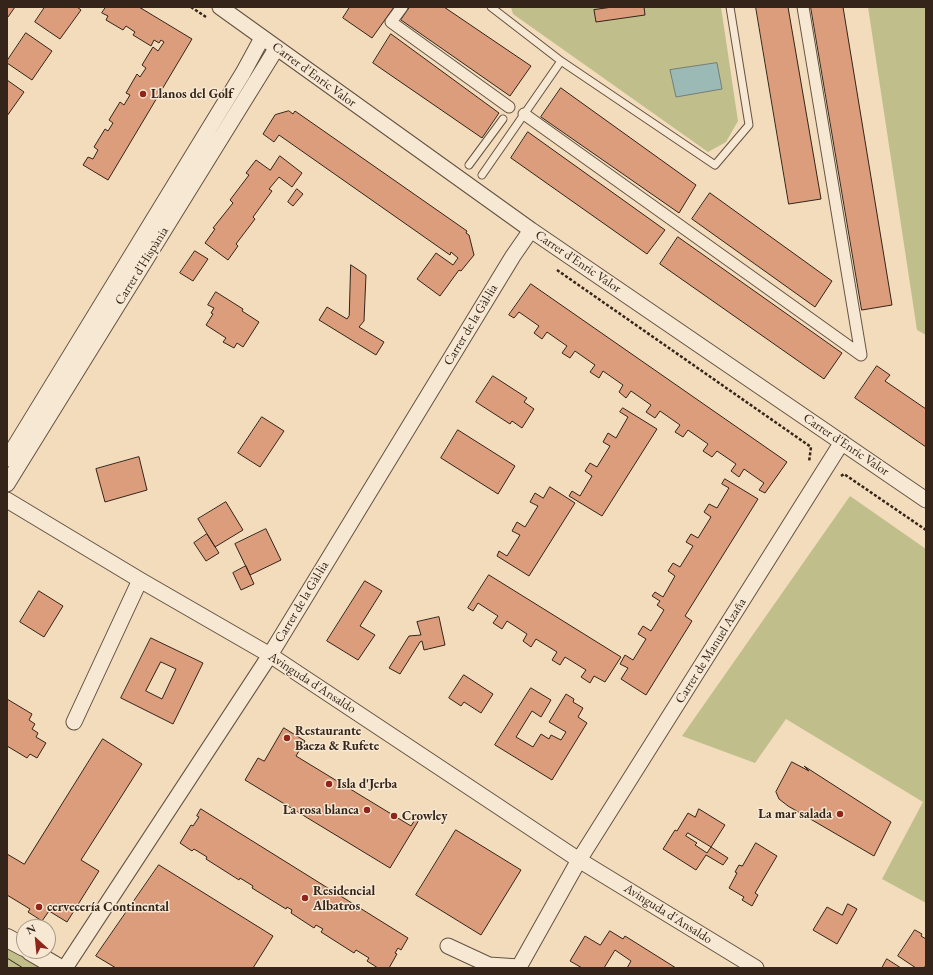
<!DOCTYPE html>
<html>
<head>
<meta charset="utf-8">
<style>
  body { margin:0 }
  #map { position:relative; width:933px; height:975px; overflow:hidden; background:#f2dcbb; font-family:"EB Garamond",serif }
  canvas { display:block }
  .frame { position:absolute; inset:0; border:8px solid #342419; pointer-events:none }
  .north { position:absolute; left:16px; top:919px; width:40px; height:40px; box-sizing:border-box; background:#f7e8d3; border:1px solid #a99a89; border-radius:50%; rotate:333deg; font-size:11px; font-weight:700; line-height:16px; text-align:center; color:#342419 }
  .north::after { content:''; display:block; margin:auto; width:14px; height:18px; background:#8f2418; clip-path:polygon(50% 0,100% 100%,50% 72%,0 100%) }
</style>
</head>
<body>
<div id="map">
<canvas width="933" height="975"></canvas>
<div class="frame"></div>
<div class="north">N</div>
</div>
<script>
const g = document.querySelector('canvas').getContext('2d');
g.lineJoin = 'round';
function paint(path, color) {
  g.fillStyle = color;
  g.fill(path, 'evenodd');
}
function strokePath(path, color, width, dash) {
  g.strokeStyle = color;
  g.lineWidth = width;
  g.lineCap = dash ? 'butt' : 'round';
  g.setLineDash(dash || []);
  g.stroke(path);
}
function drawText(font, color, halo, rows, align = 'center') {
  g.font = font + ' "EB Garamond",serif';
  g.lineWidth = 3;
  g.setLineDash([]);
  g.textBaseline = 'middle';
  g.strokeStyle = halo;
  g.fillStyle = color;
  for (const [text, x, y, turn = 0] of rows) {
    g.save();
    g.translate(x, y);
    g.rotate((+turn || 0) * Math.PI / 180);
    g.textAlign = isNaN(turn) ? turn : align;
    if (halo) g.strokeText(text, 0, 0);
    g.fillText(text, 0, 0);
    g.restore();
  }
}
paint(new Path2D(`
  M511,7h210l17,114 -12,21 -18,10 -195,-138z
  M868,7h58v328l-9,-5z
  M850,496l76,53v354l-44,-24 41,-77 -137,-83 -31,44 -73,-27z
  M7,947l33,21h-33z`), '#c0bf8c');
const water = new Path2D(`
  M717,63l5,26 -46,8 -6,-27z`);
paint(water, '#9cbab5');
strokePath(water, '#727e77', 1);
const building = new Path2D(`
  M7,7h8l-7,10 -1,-1z
  M45,7h32l4,3 -21,29 -25,-17z
  M106,7h33l53,32 -84,141 -25,-15 5,-8 5,2 5,-9 -4,-3 11,-18 3,2 5,-8 -4,-3 11,-18 4,3 6,-10 -4,-2 11,-19 3,3 6,-9 -4,-3 11,-18 5,4 6,-9 -3,-2 -2,3 -5,-3 -3,6 -18,-11 2,-3 -9,-6 -3,4 -17,-10 2,-4 -6,-3z
  M350,7h44l-22,31 -29,-20z
  M410,7h34l87,59 -21,30 -109,-76z
  M613,7h31l1,8 -49,7 -2,-12z
  M756,7h32l33,192 -32,5z
  M811,7h32l49,298 -30,5z
  M26,33l26,18 -20,29 -25,-17v-2z
  M391,34l108,79 -17,25 -109,-75z
  M7,80l17,12 -17,24z
  M561,88l135,97 -17,28 -138,-96z
  M289,111l4,3 2,-3 172,120 -1,2 3,2 5,20 -13,16 -2,-1 -19,26 -23,-17 19,-26 17,12 5,-7 -7,-6 -1,3 -171,-120 -5,7 -11,-8 12,-19z
  M528,132l137,98 -18,24 -136,-96z
  M280,156l22,17 -10,14 -13,-10 -10,12 3,2 -19,26 2,2 -19,25 2,2 -10,14 -23,-17 10,-14 -2,-1 20,-25 -3,-3 19,-25 -3,-2 10,-13 14,10z
  M297,189l6,5 -10,12 -5,-4z
  M710,193l122,88 -17,26 -123,-88z
  M678,237l164,116 -18,26 -164,-115z
  M195,251l13,8 -15,22 -13,-8z
  M351,265l15,10 -2,46 -5,6 25,15 -8,13 -57,-35 8,-13 20,12 2,-3z
  M531,284l256,178 -22,31 -6,-3 5,-7 -20,-14 -5,8 -8,-6 5,-7 -19,-13 -5,6 -9,-6 5,-7 -20,-14 -5,7 -8,-5 5,-7 -20,-14 -5,7 -9,-6 5,-7 -20,-14 -5,7 -7,-6 4,-7 -20,-14 -4,7 -9,-6 5,-7 -20,-14 -5,7 -8,-5 5,-7 -20,-14 -5,7 -8,-6 5,-7 -20,-14 -5,6 -5,-3z
  M216,292l27,17 -1,2 17,11 -16,25 -6,-4 -3,5 -11,-6 3,-4 -20,-13 7,-11 -2,-1 3,-5 -6,-3z
  M877,366l13,9 -5,6 41,28v38l-71,-49z
  M493,376l34,22 -3,4 10,7 -12,19 -10,-7 -2,3 -34,-22z
  M623,408l34,21 -55,87 -33,-20 3,-5 8,5 12,-20 -7,-5 5,-8 7,4 13,-21 -7,-4 5,-9 8,5 12,-21 -8,-5z
  M262,417l22,14 -24,36 -22,-14z
  M458,430l57,36 -17,28 -57,-36z
  M139,457l8,33 -42,12 -9,-33z
  M725,479l33,20 -73,117 7,5 -46,74 -25,-16 7,-11 -8,-4 5,-9 8,5 13,-21 -8,-5 5,-8 8,5 13,-21 -7,-5 3,-4 -8,-5 3,-4 8,5 12,-21 -7,-5 5,-8 7,4 13,-21 -7,-4 5,-8 7,4 13,-21 -7,-5 5,-8 8,4 12,-20 -7,-4z
  M550,487l25,16 -46,73 -32,-20 2,-5 8,5 13,-21 -8,-4 5,-9 8,5 13,-21 -8,-4 5,-9 8,5z
  M226,502l17,28 -28,17 -17,-28z
  M266,529l15,31 -31,15 -15,-31z
  M207,534l12,19 -13,8 -12,-18z
  M246,566l8,18 -13,6 -8,-17z
  M489,575l132,82 -16,25 -11,-6 -4,7 -9,-6 5,-7 -21,-13 -5,8 -8,-5 5,-8 -21,-13 -5,8 -8,-6 4,-7 -20,-13 -5,8 -9,-6 5,-7 -20,-13 -5,8 -5,-3z
  M365,581l17,10 -22,35 15,9 -17,25 -31,-19z
  M39,591l24,15 -19,31 -24,-15z
  M439,617l6,28 -21,5 -2,-9 -2,1 -20,32 -11,-6 20,-32 12,-1 -4,-13z
  M151,638l52,25 -30,61 -52,-26zM161,662l15,7 -14,30 -16,-8z
  M464,675l29,19 -12,19 -17,-11 -3,4 -12,-8z
  M531,688l20,12 -10,17 -9,-6 -16,26 17,10 8,-13 8,5 2,-4 10,5 5,-8 -17,-10 17,-28 8,5 -1,3 10,6 -5,9 9,6 -35,57 -57,-35z
  M7,699l25,15 -3,6 6,4 -3,5 6,4 -2,4 10,6 -9,15 -7,-4 -3,4 -20,-12z
  M284,728l21,13 -9,15 115,70 5,-8 3,2 -29,48 -145,-88 13,-22 6,3z
  M103,739l39,25 -61,96 18,11 -32,51 -18,-11 -7,10 -14,-9 2,-3 -23,-14v-41l17,10z
  M792,762l17,9 -5,-5 87,56 -17,34 -86,-50 -9,-7 -3,-7z
  M201,809l207,129 -7,12 -3,-2 -3,5 2,1 -8,14h-11l-11,-7 2,-3 -13,-8 -2,3 -33,-21 2,-3 -7,-4 -2,3 -23,-15 1,-3 -5,-3 -1,2 -34,-21 1,-2 -13,-8 -1,2 -33,-21 1,-2 -13,-8 -2,2 -12,-8 11,-18 2,1 6,-9 -2,-1z
  M699,809l26,16 -14,22 17,11 -5,7 -17,-10 -10,15 -33,-21 12,-19 2,1 11,-18 7,4zM688,833l23,14 -4,6 -12,-8 2,-2 -11,-7z
  M456,830l65,40 -40,65 -65,-40z
  M756,843l21,13 -22,37 3,2 -6,11 -10,-6 2,-3 -15,-9 8,-15 -2,-1 4,-7 3,1z
  M159,865l114,71 -20,32h-137l-20,-12z
  M848,904l9,5 -20,35 -24,-14 14,-23 15,8z
  M915,930l7,4 -1,2 5,3v26l-2,3h-8l-18,-12z
  M610,931l13,8 2,-3 51,32h-49l4,-7 -16,-11 -11,18h-22l-12,-7 15,-25 15,9z
  M887,959l14,9h-19z`);
paint(building, '#db9d7b');
strokePath(building, '#342419', 1);
const service = new Path2D(`
  M491,7l70,54 154,104 34,-40 -19,-118
  M469,165l34,-46
  M482,175l79,-114`);
const pedestrian = new Path2D(`
  M402,7l-11,15 118,85
  M524,114l337,241 -58,-348`);
const minor = new Path2D(`
  M220,7l311,223 395,270
  M7,459l236,-386 19,-35
  M7,484l269,-435
  M7,500l133,80 130,75 309,205 177,108
  M74,722l66,-142
  M448,946l41,19 30,2 60,-107 263,-418
  M65,968l205,-313 243,-399 18,-26`);
const tertiary = new Path2D(`
  M7,938l17,9
  M30,951l29,17`);
strokePath(service, '#645242', 9);
strokePath(pedestrian, '#645242', 13);
strokePath(minor, '#645242', 17);
strokePath(tertiary, '#645242', 20);
strokePath(new Path2D(`
  M191,7l15,10
  M557,270l254,177 -2,15
  M841,476l3,-2 82,56`), '#342419', 2.5, [3, 2]);
strokePath(service, '#f7e8d3', 7);
strokePath(pedestrian, '#f7e8d3', 11);
strokePath(minor, '#f7e8d3', 15);
strokePath(tertiary, '#f7e8d3', 18);
strokePath(new Path2D(`
  M7,958l16,10`), '#342419', 1);
for (const [x, y, r, color] of [
  [143,94,4,"#8f2418"],
  [287,738,4,"#8f2418"],
  [329,784,4,"#8f2418"],
  [367,810,4,"#8f2418"],
  [840,814,4,"#8f2418"],
  [394,816,4,"#8f2418"],
  [305,898,4,"#8f2418"],
  [39,907,4,"#8f2418"]
]) {
  const dot = new Path2D();
  dot.arc(x, y, r, 0, 2 * Math.PI);
  g.fillStyle = color;
  g.fill(dot);
  strokePath(dot, '#f7e8d3', 1.5);
}
drawText('13px', '#342419', '#f7e8d3', [
  ["Carrer d'Enric Valor",314,75,36],
  ["Carrer d'Enric Valor",578,262,34],
  ["Carrer d'Hispània",142,266,-58],
  ["Carrer de la Gàl·lia",471,325,-59],
  ["Carrer d'Enric Valor",846,445,34],
  ["Carrer de la Gàl·lia",302,602,-59],
  ["Carrer de Manuel Azaña",711,651,-58],
  ["Avinguda d'Ansaldo",312,683,33],
  ["Avinguda d'Ansaldo",668,914,32]
]);
drawText('bold 13px', '#342419', '#f7e8d3', [
  ["Llanos del Golf",151,94],
  ["Restaurante",295,731],
  ["Baeza & Rufete",295,746],
  ["Isla d'Jerba",337,784],
  ["La rosa blanca",359,810,"right"],
  ["La mar salada",832,814,"right"],
  ["Crowley",402,816],
  ["Residencial",313,891],
  ["Albatros",313,906],
  ["cervecería Continental",47,907]
], 'left');
</script>
</body>
</html>
